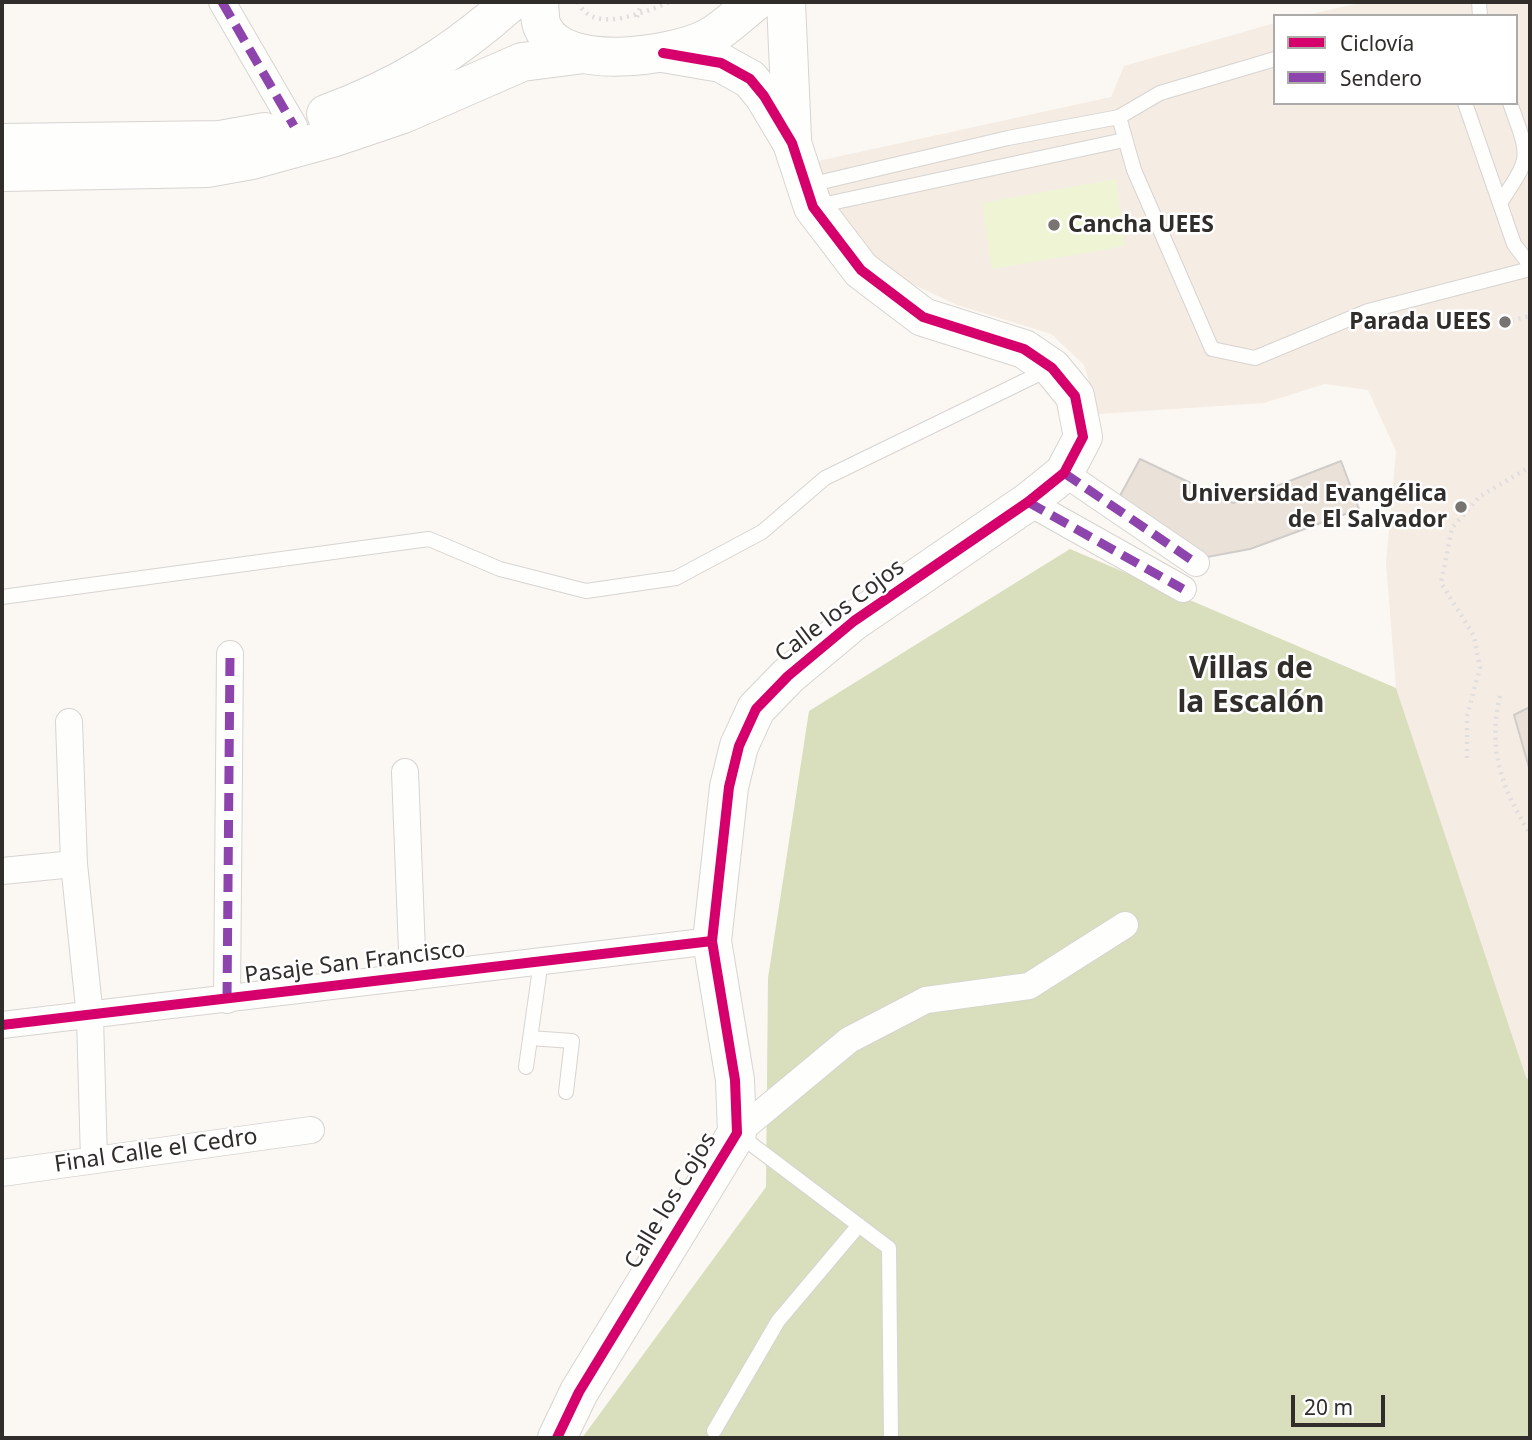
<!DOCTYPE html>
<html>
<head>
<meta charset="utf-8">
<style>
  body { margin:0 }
  #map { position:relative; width:1532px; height:1440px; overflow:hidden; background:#fbf8f4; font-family:"Noto Sans",sans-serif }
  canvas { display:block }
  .frame { position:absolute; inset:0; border:4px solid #302d2a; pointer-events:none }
  .legend { position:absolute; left:1273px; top:14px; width:245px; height:91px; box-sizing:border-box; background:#fff; border:2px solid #acabaa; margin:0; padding:9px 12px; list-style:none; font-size:21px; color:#302d2a }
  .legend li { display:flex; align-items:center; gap:14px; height:35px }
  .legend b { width:35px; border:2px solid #acabaa }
  .scale { position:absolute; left:1291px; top:1395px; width:94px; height:32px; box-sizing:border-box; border:4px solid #302d2a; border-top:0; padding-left:9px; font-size:21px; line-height:24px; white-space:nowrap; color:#302d2a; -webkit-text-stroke:5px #fff; paint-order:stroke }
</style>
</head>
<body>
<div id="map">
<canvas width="1532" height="1440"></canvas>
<div class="frame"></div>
<ul class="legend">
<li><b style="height:9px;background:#d6006c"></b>Ciclovía</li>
<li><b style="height:9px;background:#8e44ad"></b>Sendero</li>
</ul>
<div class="scale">20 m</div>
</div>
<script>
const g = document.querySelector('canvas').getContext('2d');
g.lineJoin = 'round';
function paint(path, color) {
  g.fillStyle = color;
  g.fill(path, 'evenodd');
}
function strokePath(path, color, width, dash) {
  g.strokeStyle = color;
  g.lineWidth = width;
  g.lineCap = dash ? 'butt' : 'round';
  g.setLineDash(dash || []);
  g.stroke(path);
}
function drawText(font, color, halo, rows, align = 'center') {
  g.font = font + ' "Noto Sans",sans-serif';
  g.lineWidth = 5;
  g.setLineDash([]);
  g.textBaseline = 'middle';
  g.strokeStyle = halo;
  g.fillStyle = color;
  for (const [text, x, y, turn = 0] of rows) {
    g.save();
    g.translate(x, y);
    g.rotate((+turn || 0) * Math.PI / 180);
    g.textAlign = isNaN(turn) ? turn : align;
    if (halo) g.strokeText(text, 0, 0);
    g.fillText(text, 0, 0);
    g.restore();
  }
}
paint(new Path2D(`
  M1364,2h166v1080l-4,-5 -130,-389 -10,-125 10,-112 -28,-61 -43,-6 -61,19 -165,11 -15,-49 -33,-31 -94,-29 -66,-31 -52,-52 -21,-42v-19l293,-64 13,-31 151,-43v80h241v-87h-214z`), '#f5ece3');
paint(new Path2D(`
  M1116,179l9,67 -133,23 -10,-66z`), '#eff4d5');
paint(new Path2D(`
  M1070,549l326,139 130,389 4,5v356h-948l184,-251 2,-209 41,-267z`), '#d9debc');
const building = new Path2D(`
  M1140,459l93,44 108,-42 18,48 -109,40 -43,8 -92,-52z
  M1530,707v64l-16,-56z`);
paint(building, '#eae2d9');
strokePath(building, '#cfccc9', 2);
const lane = new Path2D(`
  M1479,2l1,14
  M1465,103l49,141 16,21
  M1119,117l15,53 78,179 43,9 113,-47 162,-42
  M809,185l199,-47 111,-21 41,-24 115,-34
  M1500,203c32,-48 30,-44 10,-100
  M817,206l307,-66
  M2,597l427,-58 71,30 86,22 90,-13 86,-46 63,-54 222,-108
  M530,1038l42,3 -6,51
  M526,1067l15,-106
  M738,1134l151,114 2,190
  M714,1431l64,-110 81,-96`);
const street = new Path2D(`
  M222,2l72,124
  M1064,473l132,90
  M1028,502l155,87
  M69,722l5,142 16,153 4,143
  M405,772l8,205
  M2,871l72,-7
  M227,1000l3,-346
  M2,1025l710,-84
  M737,1133l112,-93 77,-40 103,-14 96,-61
  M2,1173l309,-43`);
const secondary = new Path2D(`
  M786,2l6,136
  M557,1438l22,-46 158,-259 -2,-53 -23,-139 17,-154 10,-41 17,-37 32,-33 66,-55 174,-119 36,-29 19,-36 -8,-41 -23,-28 -28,-19 -101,-32 -62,-47 -48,-63 -21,-64 -28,-47 -14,-17 -29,-16 -58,-10`);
const primary = new Path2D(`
  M539,2c1,7 0,19 4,26 21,45 130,28 165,10 17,-9 32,-25 47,-36
  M326,114c73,-27 127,-60 185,-112
  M2,143l218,-3 45,-8
  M2,172l205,-4 45,-8 80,-22 71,-24 119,-52 62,-8`);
strokePath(lane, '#d7d4d1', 16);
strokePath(street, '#d7d4d1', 28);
strokePath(secondary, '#d7d4d1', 40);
strokePath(primary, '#d7d4d1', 40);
strokePath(new Path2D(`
  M578,2c15,34 68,9 92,0
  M637,17l5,-15
  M1505,322l25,-6
  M1500,696c-13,54 2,92 30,138
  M1467,758v-42l13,-48 -6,-32 -33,-53 11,-55 28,-32 50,-29`), '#e0dedd', 4.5, [2, 5]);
strokePath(lane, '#fefefd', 14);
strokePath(street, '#fefefd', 26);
strokePath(secondary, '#fefefd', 38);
strokePath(primary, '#fefefd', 38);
strokePath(new Path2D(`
  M222,2l72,124
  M1064,473l132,90
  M1028,502l155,87
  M227,1000l3,-346`), '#8e44ad', 9, [18, 9]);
strokePath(new Path2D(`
  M2,1025l710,-84
  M557,1438l22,-46 158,-259 -2,-53 -23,-139 17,-154 10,-41 17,-37 32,-33 66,-55 174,-119 36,-29 19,-36 -8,-41 -23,-28 -28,-19 -101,-32 -62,-47 -48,-63 -21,-64 -28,-47 -14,-17 -29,-16 -58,-10`), '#d6006c', 10);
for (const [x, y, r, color] of [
  [1054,225,7,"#777471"],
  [1505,322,7,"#777471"],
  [1461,507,7,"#777471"]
]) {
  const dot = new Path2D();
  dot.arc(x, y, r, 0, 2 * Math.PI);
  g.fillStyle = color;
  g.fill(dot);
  strokePath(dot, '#fff', 2.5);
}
drawText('bold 23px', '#302d2a', '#fff', [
  ["Cancha UEES",1068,225,"left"],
  ["Parada UEES",1491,322],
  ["Universidad Evangélica",1447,494],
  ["de El Salvador",1447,520]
], 'right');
drawText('23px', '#302d2a', '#fff', [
  ["Calle los Cojos",840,611,-37],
  ["Pasaje San Francisco",355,963,-7],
  ["Final Calle el Cedro",156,1151,-8],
  ["Calle los Cojos",671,1201,-59]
]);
drawText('bold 30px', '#302d2a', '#fff', [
  ["Villas de",1251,669],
  ["la Escalón",1251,703]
]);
</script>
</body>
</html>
